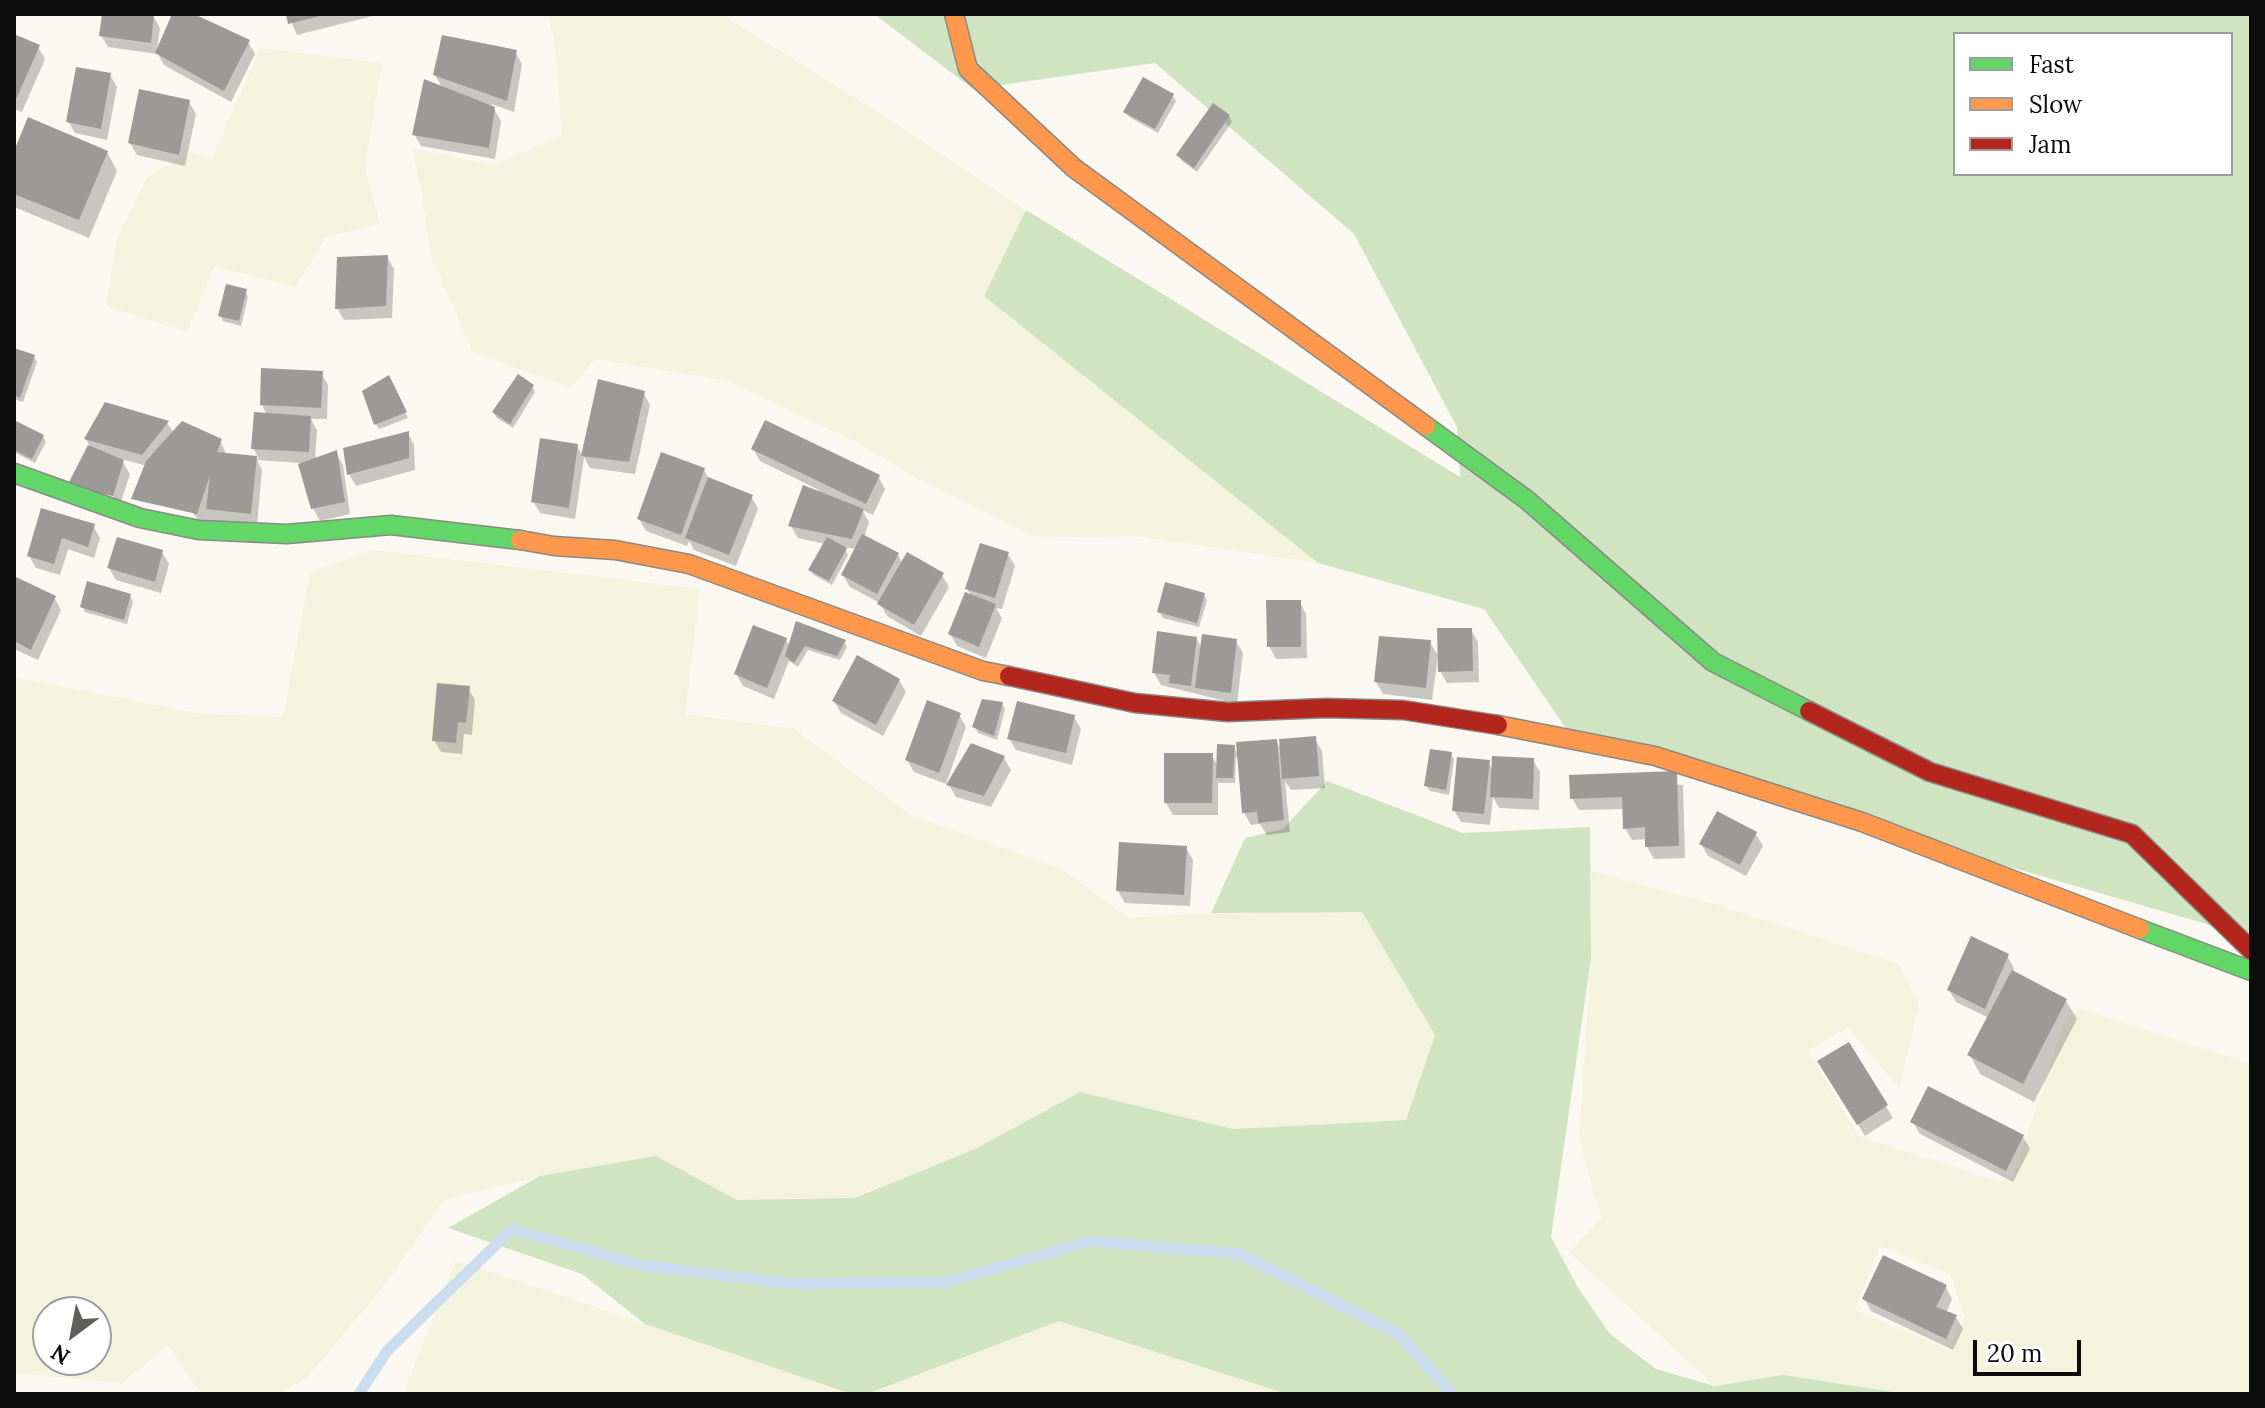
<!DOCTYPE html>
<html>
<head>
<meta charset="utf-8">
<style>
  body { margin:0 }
  #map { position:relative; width:2265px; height:1408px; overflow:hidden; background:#faf8f0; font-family:Lora,serif }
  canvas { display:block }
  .frame { position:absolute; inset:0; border:16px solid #0c0c0c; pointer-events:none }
  .legend { position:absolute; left:1953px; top:32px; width:280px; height:144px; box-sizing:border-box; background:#fff; border:2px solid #9e9e9e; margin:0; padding:10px 14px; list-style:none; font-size:24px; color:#0c0c0c }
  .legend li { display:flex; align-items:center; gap:16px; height:40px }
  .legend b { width:40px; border:2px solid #9e9e9e }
  .north { position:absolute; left:32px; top:1296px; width:80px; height:80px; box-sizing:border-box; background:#fff; border:2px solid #9e9e9e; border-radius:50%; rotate:212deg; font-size:22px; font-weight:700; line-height:32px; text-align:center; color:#0c0c0c }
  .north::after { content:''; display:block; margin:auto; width:28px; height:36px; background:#5f5f5c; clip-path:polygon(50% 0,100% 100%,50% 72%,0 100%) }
  .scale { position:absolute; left:1973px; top:1340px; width:108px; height:36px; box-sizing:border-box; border:4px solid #0c0c0c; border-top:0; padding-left:10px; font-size:24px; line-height:28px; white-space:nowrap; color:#0c0c0c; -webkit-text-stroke:6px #fff; paint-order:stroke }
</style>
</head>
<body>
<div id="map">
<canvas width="2265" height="1408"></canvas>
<div class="frame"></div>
<ul class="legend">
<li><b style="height:10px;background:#63d668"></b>Fast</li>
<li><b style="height:10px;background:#ff974d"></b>Slow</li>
<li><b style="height:10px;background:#b3261e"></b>Jam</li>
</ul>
<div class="north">N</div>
<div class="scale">20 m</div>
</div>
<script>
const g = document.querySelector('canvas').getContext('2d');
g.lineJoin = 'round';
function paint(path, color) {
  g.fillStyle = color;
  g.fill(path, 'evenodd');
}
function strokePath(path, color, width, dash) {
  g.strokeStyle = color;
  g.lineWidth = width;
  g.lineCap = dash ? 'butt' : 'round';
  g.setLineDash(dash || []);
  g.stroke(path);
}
paint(new Path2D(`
  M548,14h173l182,114 123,82 -42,86 334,267 -183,-27 -100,1 -120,-60 -57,-34 -130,-62 -133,-22 -24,29 -98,-36 -42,-95 -10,-68 -9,-41 82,17 68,-30 -7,-89z
  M260,48l122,15 -17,103 15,58 -54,13 -31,50 -80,-21 -28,66 -81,-26 11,-66 30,-63 44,-25 21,6z
  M373,550l327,39 -15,125 109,15 117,86 151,54 66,49 104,-6 130,-1 73,124 -29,85 -173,9 -153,-37 -105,57 -120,49 -118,2 -81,-44 -116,20 -97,25 -56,81 -80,96 -31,16h-75l-33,-49 -46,38 -108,-10v-696l188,37 81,3 27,-144zM48,1312h48v48h-48z
  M1591,871l130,35 178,58 20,40 -20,84 -51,-61 -40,24 51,85 140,46 14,-5 53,-160 16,-8 169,55v330h-344l-124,-19 -68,11 -146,-134 32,-34 -22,-79 12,-181zM1881,1246l69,28 15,43 -17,32 -93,-39z
  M456,1260l396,134h-449z
  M1059,1321l228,73h-420z`), '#f4f4de');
paint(new Path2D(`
  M874,14h1377v923l-677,-197 -90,-131 -166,-46 -334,-267 42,-86 434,267 -3,-50 -103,-193 -199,-171 -182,26zM1955,34h276v140h-276z
  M1327,781l136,52 127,-6 1,131 -40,279 26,49 33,48 46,35 59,17 68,-11 124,19h-620l-228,-73 -192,73h-15l-207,-70 -63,-50 -134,-46 92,-52 116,-20 81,44 118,-2 120,-49 105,-57 153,37 173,-9 29,-85 -73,-123 -151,1 34,-75 38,-9z`), '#d0e4c1');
paint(new Path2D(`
  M104,14l49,2 7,12 -3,22 17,-36h15l59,28 7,12 -24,48 -67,-37 -6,-11 -50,-7 -7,-12z
  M288,14h93l-84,21z
  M14,36l24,11 7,12 -23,53 -8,-3z
  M515,52l7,12 -8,48 -23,-8 10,17 -6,38 -74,-13 -7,-12 29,-45 -8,-14z
  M110,75l7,12 -10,53 -32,-7 -7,-12z
  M1173,96l3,5 -18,32 -29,-16 -4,-5z
  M189,102l7,12 -11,52 -48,-11 -7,-12z
  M1229,116l3,6 -35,50 -15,-11 -3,-5z
  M107,152l10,19 -28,67 -75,-31v-51z
  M387,257l7,12 -2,49 -48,2 -7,-12z
  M245,291l3,6 -7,29 -18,-5 -3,-5z
  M14,350l20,7 3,5 -14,40 -9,-3z
  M321,373l7,12 -1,34h-16l6,11 -2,30 21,-7 7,12 7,49 -30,7 -7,-13 -13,-45 -43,-3 5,10 -5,55h-53l-57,-59 -26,-7 9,15 -11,34 -33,-69 81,-16 7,10 46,8 7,14 32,4 -6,-11 14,-33 -5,-10z
  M391,383l17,35 -29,11 -3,-5z
  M532,386l3,6 -22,36 -16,-10 -3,-6z
  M643,392l7,13 -15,69 -45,-6 -6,-11 -9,62 -35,-6 -7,-12 44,-55 6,10z
  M14,422l29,14 3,6 -11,21 -21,-11z
  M408,433l6,12 1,25 -59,16 -7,-12z
  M753,449l125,27 7,13 -12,26 -11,-5 7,12 -5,15 34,18 5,9 39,11 7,12 -28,49 -34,-20 -7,-13 -30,-16 -7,-12 13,-26 -12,-2 4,8 -16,30 -18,-10 -4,-5 15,-26 -27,-6 -7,-12 28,-36 -59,-29z
  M704,470l6,11 41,15 7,13 -22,57 -42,-16 -5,-9 -2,5 -41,-15 -7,-12z
  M43,510l50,16 7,12 -6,20 -26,-9 -8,26 -24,-7 -7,-12z
  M162,552l7,12 -8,29 -45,-13 -7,-12z
  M1008,554l7,12 -13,43 -6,-1 6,10 -16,40 -29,-12 -7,-12 22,-37 -5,-8z
  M14,578l40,19 7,13 -23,50 -24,-11z
  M1204,595l3,5 -8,27 -36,-9 -4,-6z
  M130,596l3,6 -6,22 -42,-12 -3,-5z
  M1300,602l6,12 1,44 -31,1 -7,-13z
  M1471,630l7,12 1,40 -32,1 -7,-12z
  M1196,638l6,11 34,-8 7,12 -6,51 -76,-19 -7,-12z
  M786,640l4,7 54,-5 3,5 -7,13 -32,-10 -10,17 -9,-6 -15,38 -31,-13 -7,-12z
  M1430,642l8,14 -6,44 -49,-6 -7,-12z
  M899,680l7,12 -23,44 -42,-23 -7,-12z
  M468,688l7,12 -3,35 -8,-1 -2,20 -21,-2 -7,-12z
  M1002,704l3,5 -8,31 -19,-7 -3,-6z
  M959,715l7,12 -20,57 -32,-12 -7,-12z
  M1074,717l7,12 -9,36 -56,-15 -7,-12z
  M1315,739l7,12 3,37 -34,2 -6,-9 5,51 -23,3 -7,-11 -9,1 -7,-12 -5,-56h-3l-1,26h-17v32h-45l-7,-12 45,-48 7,11 15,-20 6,10 37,-15 6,11z
  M972,746l32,12 7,12 -20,37 -35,-10 -7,-12z
  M1451,754l3,5 -5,36 -19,-4 -4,-5z
  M1533,760l7,12 -1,38 -40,-2 -6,-11 -3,28 -29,-3 -7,-12 34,-48 6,9z
  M1571,776l112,9 2,73 -31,1 -7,-12v-8l-15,1 -7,-12 -1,-19 -45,1 -7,-12z
  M1756,834l7,12 -17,30 -38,-20 -7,-12z
  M1186,848l7,12 -3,46 -65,-3 -7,-12z
  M2007,956l7,12 -2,5 54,28 11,18 -43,83 -54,-28 -10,-19 19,-37 -33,-16 -7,-12z
  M1848,1044l45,74 -28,18 -45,-74z
  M1913,1122l110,15 7,12 -17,33 -93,-48z
  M1945,1286l7,13 -6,14 10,4 7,12 -10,21 -82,-39 -7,-13z`), '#0003');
strokePath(new Path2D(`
  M359,1394l28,-43 125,-122 128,36 154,19 154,-2 142,-41 150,13 160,81 52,59`), '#cadeef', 11);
paint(new Path2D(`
  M102,14h52l-3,29 -52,-7z
  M172,14h22l56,26 -26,51 -69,-38z
  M286,14h38v1l-36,9z
  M14,34l26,11 -26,59z
  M442,35l75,15 -10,51 -74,-26z
  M76,67l35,6 -10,56 -35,-7z
  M1143,77l31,17 -19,35 -32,-17z
  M424,79l71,28 -6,41 -77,-13z
  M139,89l51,11 -11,55 -51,-12z
  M1213,103l17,12 -36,53 -18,-13z
  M28,117l80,34 -29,69 -65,-26v-43z
  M388,255l-2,51 -51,3 2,-52z
  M226,284l21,5 -8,32 -21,-5z
  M14,348l21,7 -15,43 -6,-3z
  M261,368l62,3 -2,37 -61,-3z
  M518,374l16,11 -24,39 -18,-12z
  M389,375l18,37 -33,13 -12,-34z
  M598,379l47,12 -16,71 -48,-6z
  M105,402l64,19 -27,34 -58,-16z
  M254,412l57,4 -2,36 -58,-3z
  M14,420l30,15 -12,24 -18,-9z
  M765,420l115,55 -14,29 -115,-55z
  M182,421l40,18 -5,13 40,4 -6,58 -45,-5 4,-34 -13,39 -66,-15 15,-38z
  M409,431v27l-62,17 -4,-27z
  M540,438l38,6 -9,64 -38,-6z
  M88,445l36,15 -11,36 -46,-10z
  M337,450l8,52 -34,7 -13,-45z
  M661,452l44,16 -24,67 -44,-16z
  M708,477l45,18 -24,60 -44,-17z
  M803,485l61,24 -12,30 -64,-13z
  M41,508l54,16 -7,23 -26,-9 -8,26 -27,-8z
  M862,534l37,19 -22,41 -36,-19z
  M117,537l46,13 -8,32 -48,-14z
  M827,537l20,11 -18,33 -21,-11z
  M980,543l29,9 -14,46 -30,-9z
  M907,552l37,21 -30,52 -37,-21z
  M14,576l42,20 -25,54 -17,-9z
  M87,581l44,13 -7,26 -44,-13z
  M1165,582l40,11 -8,30 -40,-11z
  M965,592l31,12 -17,43 -31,-13z
  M1266,600h35v47h-34z
  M796,621l50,19 -9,16 -32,-10 -11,17 -9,-7z
  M753,625l34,13 -20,50 -33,-14z
  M1437,628h35l1,43 -35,1z
  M1157,631l40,6 -6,49 -22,-3 1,-8 -18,-2z
  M1202,634l35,5 -6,54 -36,-5z
  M1379,636l52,4 -5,48 -52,-6z
  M857,655l43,24 -24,46 -44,-24z
  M437,683l33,3 -4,37 -8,-1 -2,21 -24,-2z
  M982,699l21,3 -9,34 -22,-9z
  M927,700l34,13 -22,60 -34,-13z
  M1017,701l58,14 -9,38 -59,-14z
  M1316,736l3,40 -37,3 -3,-40z
  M1277,739l7,81 -26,3 -1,-11 -15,1 -6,-71z
  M971,743l34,13 -21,40 -38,-11z
  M1217,744l18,1 -2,33h-17z
  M1430,749l22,3 -6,38 -22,-4z
  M1164,753h49l-1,50h-48z
  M1492,756l42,2 -1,41 -43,-2z
  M1457,757l33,3 -6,54 -32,-3z
  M1677,771l2,75 -34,1v-20l-22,2 -1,-32 -52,2 -1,-24z
  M1717,811l40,21 -17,33 -41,-21z
  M1119,842l68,4 -3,49 -68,-4z
  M1971,936l38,18 -24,55 -38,-19z
  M2012,970l55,29 -44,85 -56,-29z
  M1849,1042l39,63 -31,20 -40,-64z
  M1928,1086l96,49 -18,36 -96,-49z
  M1883,1255l64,30 -11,22 21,8 -11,24 -84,-40z`), '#9c9a96');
const fast = new Path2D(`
  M1426,426l101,74 186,162 96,49
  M14,473l126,45 59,12 88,4 104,-9 129,15
  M2140,929l111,42`);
const slow = new Path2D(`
  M954,14l14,55 106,99 352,258
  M520,540l34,6 61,4 74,14 294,107 26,5
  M1498,725l157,31 207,66 278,107`);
const jam = new Path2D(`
  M1009,676l126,27 93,9 98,-4 77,2 95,15
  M1809,711l121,61 202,62 119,116`);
strokePath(fast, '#8a8985', 21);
strokePath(slow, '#8a8985', 21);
strokePath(jam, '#8a8985', 21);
strokePath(fast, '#63d668', 18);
strokePath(slow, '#ff974d', 18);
strokePath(jam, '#b3261e', 18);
</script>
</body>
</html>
